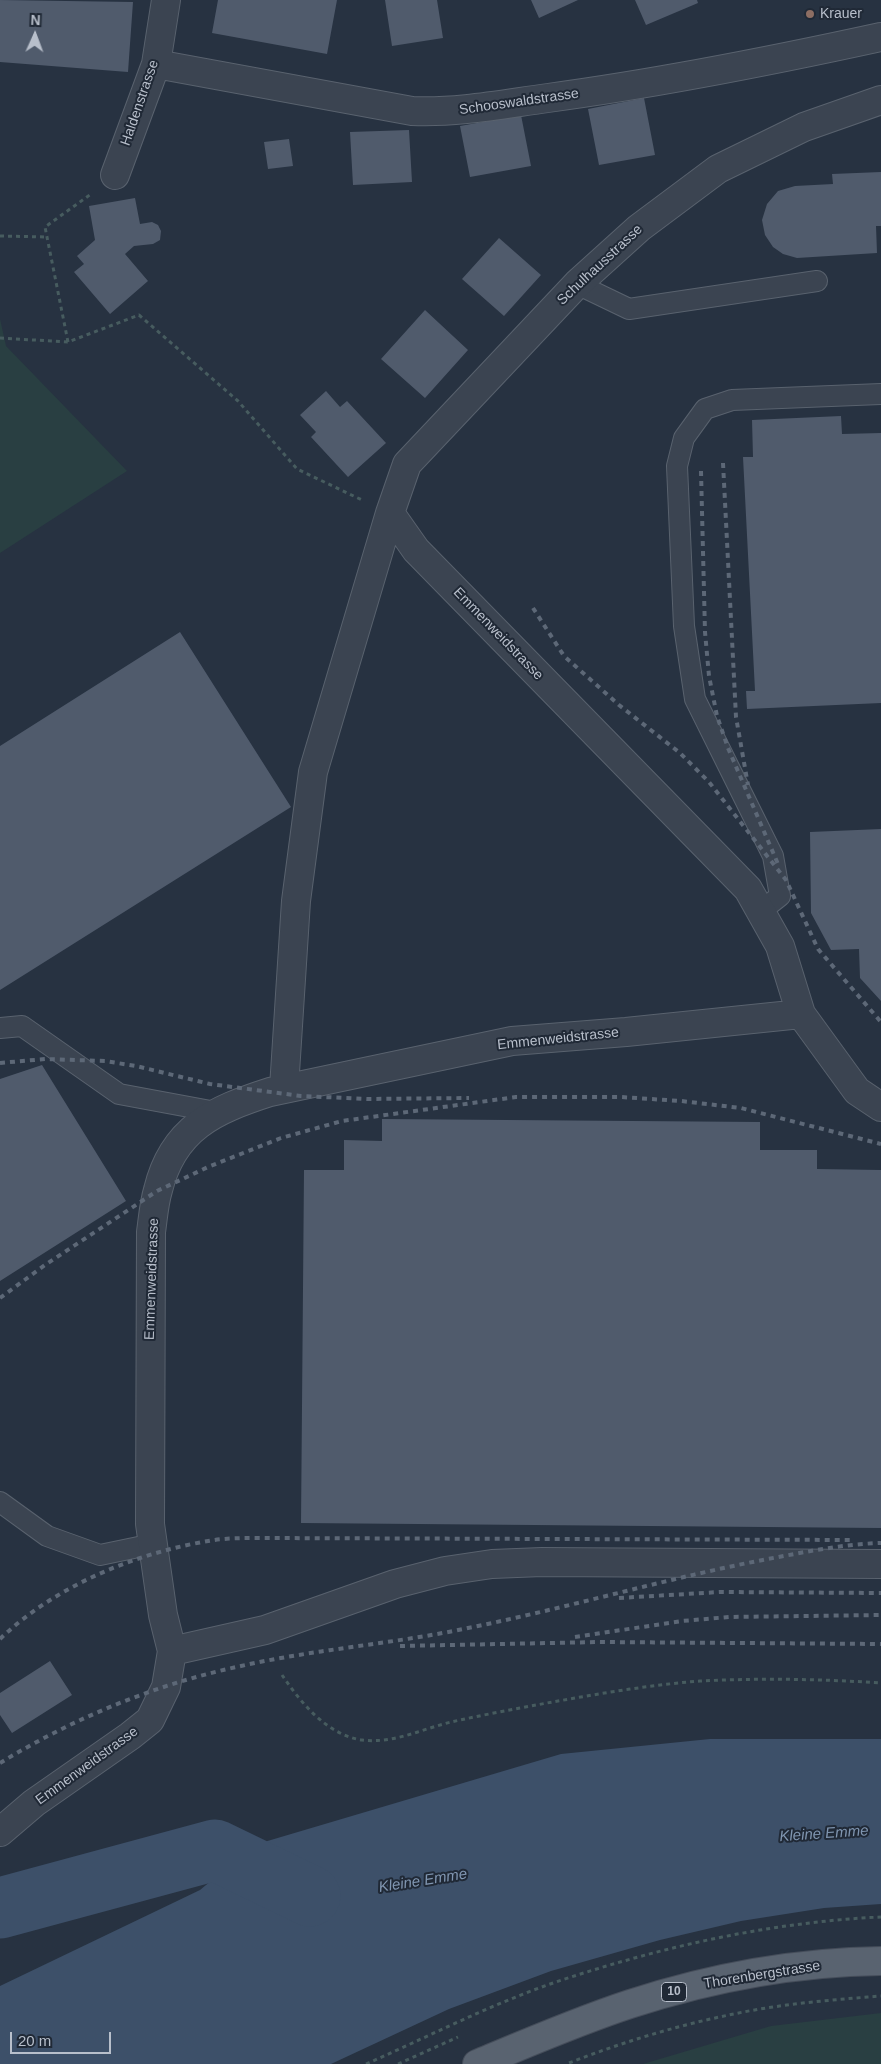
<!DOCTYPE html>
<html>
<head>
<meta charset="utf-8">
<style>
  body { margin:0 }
  #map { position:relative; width:881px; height:2064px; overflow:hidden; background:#273241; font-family:Helvetica,sans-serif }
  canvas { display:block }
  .north { position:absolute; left:10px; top:10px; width:50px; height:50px; -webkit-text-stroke:4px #202936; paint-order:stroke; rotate:2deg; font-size:14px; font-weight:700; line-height:20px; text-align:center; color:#b8bfcb }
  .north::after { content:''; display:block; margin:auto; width:18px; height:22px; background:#b8bfcb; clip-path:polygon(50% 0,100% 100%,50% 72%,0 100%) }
  .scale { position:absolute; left:10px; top:2032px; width:101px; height:22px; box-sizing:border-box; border:2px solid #b8bfcb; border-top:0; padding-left:6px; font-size:15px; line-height:18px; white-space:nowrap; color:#b8bfcb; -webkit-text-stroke:4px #202936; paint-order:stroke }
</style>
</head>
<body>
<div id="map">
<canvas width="881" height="2064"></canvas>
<div class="north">N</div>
<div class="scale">20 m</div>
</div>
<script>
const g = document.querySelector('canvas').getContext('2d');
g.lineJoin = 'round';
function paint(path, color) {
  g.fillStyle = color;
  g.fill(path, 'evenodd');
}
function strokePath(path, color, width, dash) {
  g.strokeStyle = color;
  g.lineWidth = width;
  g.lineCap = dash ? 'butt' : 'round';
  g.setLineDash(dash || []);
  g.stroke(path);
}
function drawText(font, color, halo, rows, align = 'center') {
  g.font = font + ' Helvetica,sans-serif';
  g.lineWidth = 4;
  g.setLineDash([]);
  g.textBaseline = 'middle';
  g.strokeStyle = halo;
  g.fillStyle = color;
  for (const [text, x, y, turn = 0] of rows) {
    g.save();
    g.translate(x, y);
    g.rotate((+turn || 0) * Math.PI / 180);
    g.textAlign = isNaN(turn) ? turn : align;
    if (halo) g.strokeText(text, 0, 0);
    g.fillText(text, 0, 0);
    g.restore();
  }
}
paint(new Path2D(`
  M0,319l6,27 121,125 -127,82z
  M881,2013v51h-238l128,-38z`), '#293f42');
paint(new Path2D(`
  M710,1739h171v165l-57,4 -83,13 -81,19 -109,31 -102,38 -118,55h-331v-78l200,-96 54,-45 307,-91z`), '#3d5069');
strokePath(new Path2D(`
  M0,1908l215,-58 95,46`), '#3d5069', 61);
paint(new Path2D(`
  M0,0l133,2 -5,70 -128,-10z
  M218,0h119l-10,54 -115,-21z
  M385,0h52l6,38 -51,8z
  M531,0h47l-39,18z
  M635,0h62l1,3 -52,22z
  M644,98l11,57 -56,10 -11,-56z
  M521,115l10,51 -61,11 -10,-51z
  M409,130l3,52 -59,3 -3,-53z
  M289,139l4,27 -25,3 -4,-27z
  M881,172v54h-5l1,27 -80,5 -14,-4 -10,-7 -8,-12 -3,-15 5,-16 11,-13 17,-5 38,-2 -1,-10z
  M135,198l5,26 12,-2 6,3 3,6 -1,9 -7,4 -19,2 -9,8 23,27 -38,33 -36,-42 10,-8 -7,-8 18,-16 -6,-34z
  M499,238l42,37 -37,41 -42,-37z
  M425,310l43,40 -43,48 -44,-39z
  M326,391l14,16 7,-6 39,42 -38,34 -37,-40 5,-5 -16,-17z
  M841,416l1,18 39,-1v270l-134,6 -1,-18h9l-12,-234h10l-1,-37z
  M180,632l111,175 -291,183v-244z
  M881,829v172l-21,-23 -1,-29 -28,1 -20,-37 -1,-81z
  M42,1065l84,136 -126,80v-202z
  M382,1119l378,3v28h57v19l64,1v358l-580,-5 3,-353h40v-30l38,1z
  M50,1661l22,34 -60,38 -12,-18v-22z`), '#505b6c');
const service = new Path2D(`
  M577,284l52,25 188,-28
  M761,911l19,-15 -7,-40 -78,-157 -11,-73 -7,-160 7,-28 21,-29 27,-9 149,-6
  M0,1028l22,-2 97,68 97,18
  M0,1502l47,34 53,19 53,-11`);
const minor = new Path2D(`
  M156,64l256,47c46,2 91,-7 136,-13 112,-15 223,-37 333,-61
  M115,175l41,-111 10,-64
  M390,513l26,37 332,339 32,57 21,68 56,77 24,16
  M284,1088l12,-187 17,-129 77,-259 17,-49 170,-180 62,-56 79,-59 86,-42 77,-27
  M172,1651l93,-21 130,-46 50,-13 47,-7 50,-2 339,2
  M0,1832l34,-29 96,-67 20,-16 16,-33 6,-36 -9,-36 -13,-91 1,-292c2,-14 3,-29 7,-42 15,-62 56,-80 112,-98l242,-51 114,-9 175,-18`);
const primary = new Path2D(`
  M477,2064c50,-21 101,-43 153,-60 80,-26 167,-42 251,-43`);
strokePath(service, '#59626e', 22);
strokePath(minor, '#59626e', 30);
strokePath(primary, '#454d5a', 30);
strokePath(new Path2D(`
  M0,236l47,1
  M0,338l68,4 71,-27 99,86 59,68 65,31
  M68,342l-23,-115 46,-33
  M282,1675c19,28 45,60 80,65 31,4 60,-11 89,-18 31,-7 64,-13 96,-19 50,-9 102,-18 153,-22 60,-3 121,-2 181,2
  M569,2063c51,-20 106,-37 160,-48 50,-11 101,-15 152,-19
  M366,2064c64,-28 129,-62 196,-84 103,-34 210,-58 319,-63
  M398,2064l60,-27`), '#475c5f', 3, [4, 4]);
strokePath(service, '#3b4451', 20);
strokePath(minor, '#3b4451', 28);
strokePath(primary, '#596370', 28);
strokePath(new Path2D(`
  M723,463l13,254 12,68
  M701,471l4,161 4,44 8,40 11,32 50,116
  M533,608l31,48 55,49 61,48 29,29 77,98 32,69 63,73
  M0,1063l45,-4 60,2 31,5 74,18 91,12 67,3 101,-1
  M0,1298l45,-33 112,-74 51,-24 73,-29 61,-17 174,-24h105l60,4 60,7 140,36
  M619,1598l101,-6 161,1
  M575,1637l107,-16 47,-4 152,-2
  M0,1639c56,-54 138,-87 214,-99 15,-2 30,-2 46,-2l592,2
  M400,1646l199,-4 282,2
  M0,1763c74,-45 156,-79 241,-97 75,-17 152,-22 227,-38 100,-20 199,-50 300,-69 37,-7 75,-15 113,-16`), '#5d6877', 4, [5, 5]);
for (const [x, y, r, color] of [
  [810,14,5,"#8d6e63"]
]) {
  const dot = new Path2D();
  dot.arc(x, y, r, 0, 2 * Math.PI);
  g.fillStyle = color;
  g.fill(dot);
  strokePath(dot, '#202936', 2);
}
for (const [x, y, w] of [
  [674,1992,25]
]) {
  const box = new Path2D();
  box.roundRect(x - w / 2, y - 9.5, w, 19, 4);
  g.fillStyle = '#202936';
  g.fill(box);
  strokePath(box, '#b8bfcb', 1);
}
drawText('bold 12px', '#b8bfcb', null, [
  ["10",674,1992]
]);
drawText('14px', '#b8bfcb', '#202936', [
  ["Krauer",820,14]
], 'left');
drawText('14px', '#b8bfcb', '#202936', [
  ["Schooswaldstrasse",519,102,-8],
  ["Haldenstrasse",140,103,-71],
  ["Schulhausstrasse",600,265,-43],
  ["Emmenweidstrasse",498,634,46],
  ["Emmenweidstrasse",558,1039,-6],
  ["Emmenweidstrasse",152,1279,-88],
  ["Emmenweidstrasse",87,1766,-36],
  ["Thorenbergstrasse",762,1975,-9]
]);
drawText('italic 15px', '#8096b1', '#202936', [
  ["Kleine Emme",824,1834,-4],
  ["Kleine Emme",423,1881,-9]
]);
</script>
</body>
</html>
